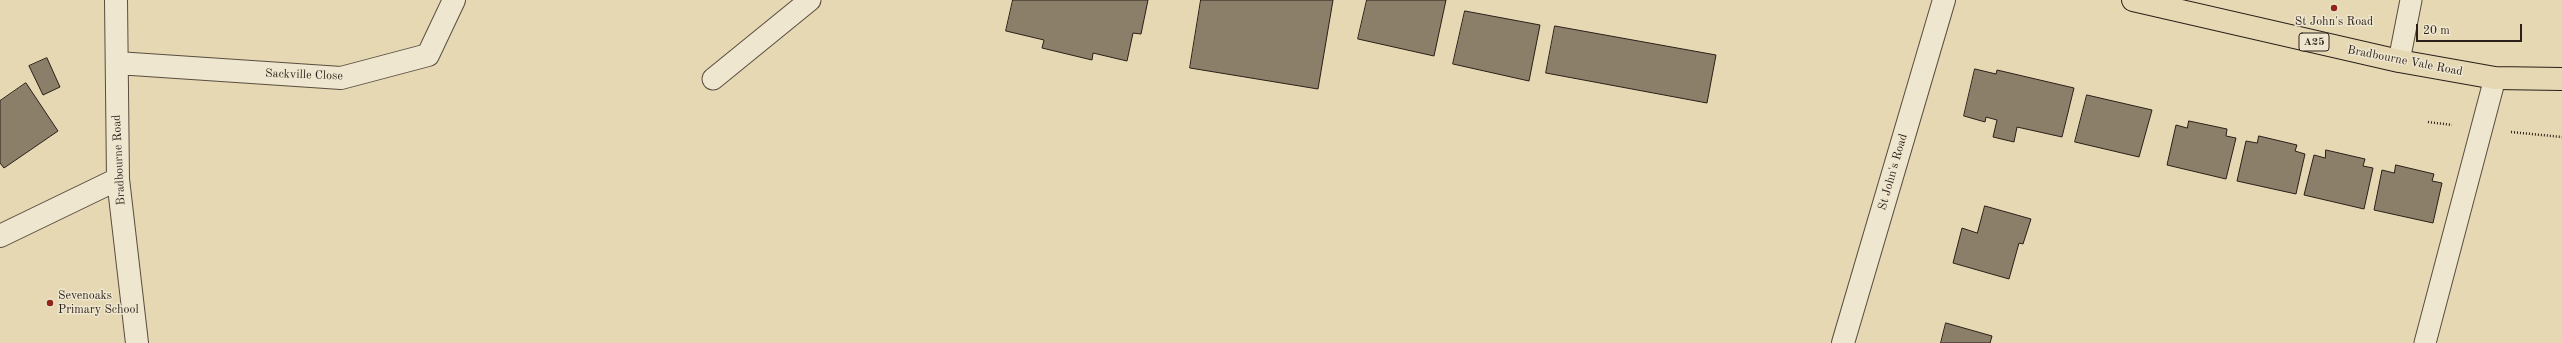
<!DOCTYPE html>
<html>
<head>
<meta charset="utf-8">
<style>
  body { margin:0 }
  #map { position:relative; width:2562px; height:343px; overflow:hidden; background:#e5d8b3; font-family:"Old Standard TT",serif }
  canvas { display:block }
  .scale { position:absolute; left:2416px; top:24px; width:106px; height:18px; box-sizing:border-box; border:2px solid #2a1f19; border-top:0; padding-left:5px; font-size:12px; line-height:14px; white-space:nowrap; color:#2a1f19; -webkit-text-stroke:3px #eee6ce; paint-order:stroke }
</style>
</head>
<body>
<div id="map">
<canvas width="2562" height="343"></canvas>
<div class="scale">20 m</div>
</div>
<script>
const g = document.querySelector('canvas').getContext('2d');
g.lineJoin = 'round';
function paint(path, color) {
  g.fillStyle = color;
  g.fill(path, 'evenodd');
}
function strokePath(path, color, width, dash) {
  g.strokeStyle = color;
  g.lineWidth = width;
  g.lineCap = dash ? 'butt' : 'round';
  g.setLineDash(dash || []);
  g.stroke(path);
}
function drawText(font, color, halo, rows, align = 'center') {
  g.font = font + ' "Old Standard TT",serif';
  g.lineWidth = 3;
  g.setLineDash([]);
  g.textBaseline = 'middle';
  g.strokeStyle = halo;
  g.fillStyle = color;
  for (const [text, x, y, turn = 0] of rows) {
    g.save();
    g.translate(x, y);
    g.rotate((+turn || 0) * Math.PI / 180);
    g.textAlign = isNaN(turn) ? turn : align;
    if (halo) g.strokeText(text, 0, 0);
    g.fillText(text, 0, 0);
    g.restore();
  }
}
const building = new Path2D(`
  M1013,0h135l-7,34 -8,-1 -6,28 -34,-8 -1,7 -50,-12 2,-8 -38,-9z
  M1201,0h132l-15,89 -128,-21z
  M1367,0h79l-12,56 -76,-17z
  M1465,11l75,14 -11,56 -76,-17z
  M1555,26l161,29 -9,48 -161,-30z
  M47,58l13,29 -17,8 -14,-29z
  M1975,69l21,5 1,-4 77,18 -12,49 -45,-10 -3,15 -21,-5 4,-17 -11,-3 -1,5 -21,-6z
  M26,83l32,48 -54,37 -4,-5v-62z
  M2087,95l65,15 -13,47 -64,-15z
  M2189,121l38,8 -1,7 10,2 -10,41 -59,-14 9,-40 11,3z
  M2259,136l38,9 -2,6 10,3 -9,40 -59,-13 9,-40 11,2z
  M2326,150l39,9 -2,7 10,2 -9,41 -60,-14 10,-40 11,3z
  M2396,165l38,9 -2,7 10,2 -9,40 -59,-13 8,-40 12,3z
  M1985,206l46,13 -8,25 -4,-1 -10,36 -56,-16 9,-35 15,5z
  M1946,323l46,13 -2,7h-49z`);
paint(building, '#8b7f69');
strokePath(building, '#2a1f19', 1);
const service = new Path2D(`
  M2399,61l12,-61
  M713,79l97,-79
  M2425,343l70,-265`);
const minor = new Path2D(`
  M116,0l2,179 19,164
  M117,63l224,15 87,-23 26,-55
  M0,236l118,-57
  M1843,343l101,-343`);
const trunk = new Path2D(`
  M2133,0l266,61 96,17 67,1`);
strokePath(service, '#594d40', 23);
strokePath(minor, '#594d40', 24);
strokePath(trunk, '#2a1f19', 24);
strokePath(new Path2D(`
  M2428,122l24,3
  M2511,132l51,5`), '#2a1f19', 2.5, [1, 2]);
strokePath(service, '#eee6ce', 21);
strokePath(minor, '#eee6ce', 22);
strokePath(trunk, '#e5d8b3', 22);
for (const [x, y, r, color] of [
  [2334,8,4,"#8f2418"],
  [50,303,4,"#8f2418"]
]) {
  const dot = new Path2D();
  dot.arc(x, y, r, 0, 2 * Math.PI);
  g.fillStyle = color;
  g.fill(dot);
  strokePath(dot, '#eee6ce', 1.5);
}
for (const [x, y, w] of [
  [2314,42,30]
]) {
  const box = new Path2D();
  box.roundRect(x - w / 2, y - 9, w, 18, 3);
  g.fillStyle = '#eee6ce';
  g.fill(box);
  strokePath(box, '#2a1f19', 1);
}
drawText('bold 11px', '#2a1f19', null, [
  ["A25",2314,42]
]);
drawText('12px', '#2a1f19', '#eee6ce', [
  ["St John's Road",2334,22],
  ["Sevenoaks",58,296,"left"],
  ["Primary School",58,310,"left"]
]);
drawText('12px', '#2a1f19', '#eee6ce', [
  ["Bradbourne Vale Road",2405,61,11],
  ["Sackville Close",304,75,2],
  ["Bradbourne Road",119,160,-93],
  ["St John's Road",1893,172,-74]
]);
</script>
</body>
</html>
